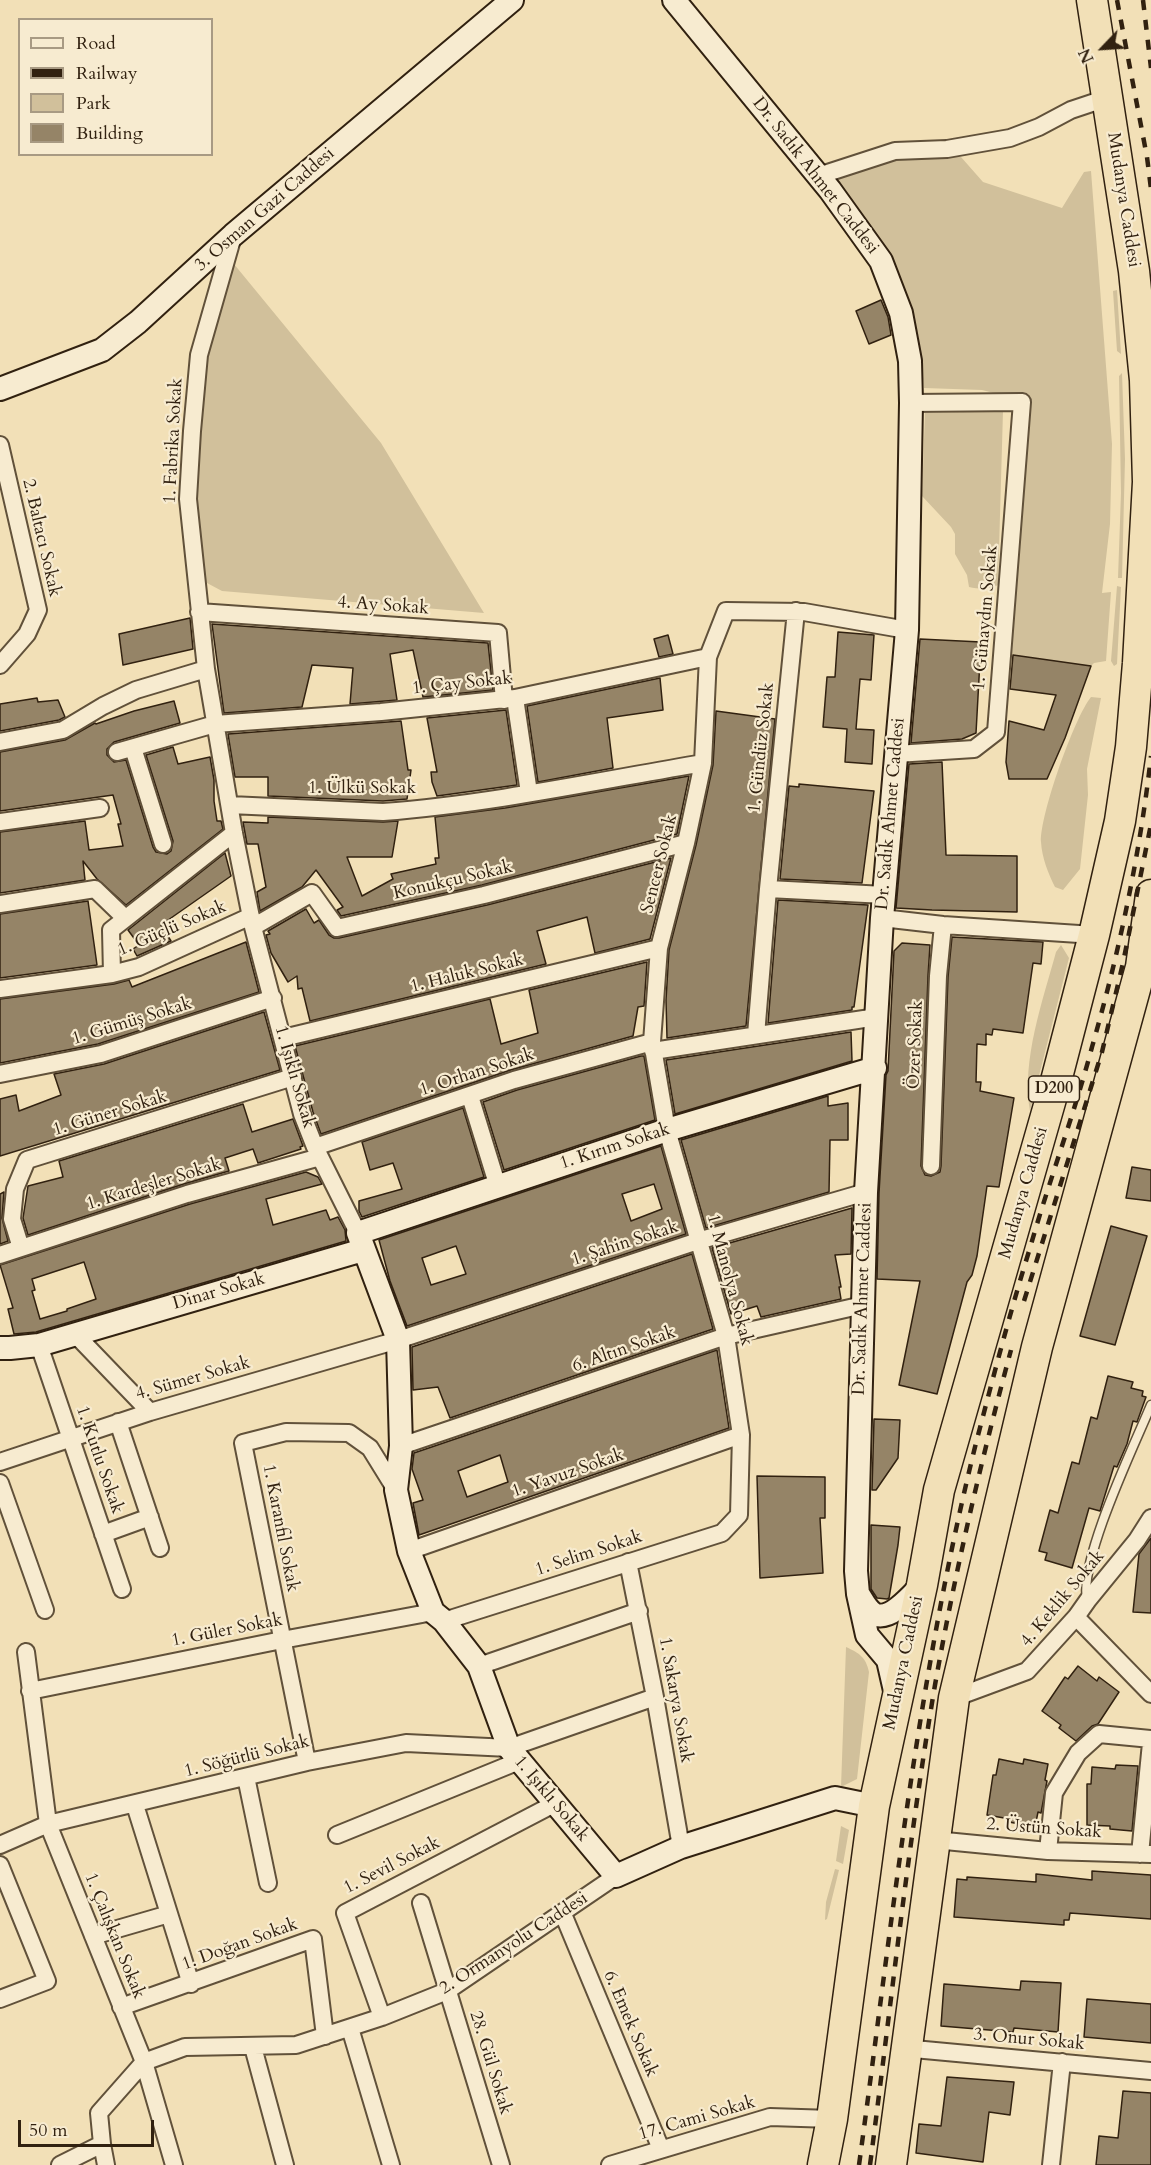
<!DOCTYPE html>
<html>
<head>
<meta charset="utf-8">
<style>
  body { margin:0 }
  #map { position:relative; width:1151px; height:2165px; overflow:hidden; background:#f2e0b7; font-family:Cardo,serif }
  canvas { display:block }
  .legend { position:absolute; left:18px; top:18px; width:195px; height:138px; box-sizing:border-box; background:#f7ebd0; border:2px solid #a89a83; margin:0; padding:8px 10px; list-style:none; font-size:18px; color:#312110 }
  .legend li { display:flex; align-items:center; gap:12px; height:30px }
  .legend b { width:30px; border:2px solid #a89a83 }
  .north { position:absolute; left:1073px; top:18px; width:60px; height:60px; -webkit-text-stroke:4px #f7ebd0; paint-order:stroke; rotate:245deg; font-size:16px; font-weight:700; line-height:24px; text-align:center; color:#312110 }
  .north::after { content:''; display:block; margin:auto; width:21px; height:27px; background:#312110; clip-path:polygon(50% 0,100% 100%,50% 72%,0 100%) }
  .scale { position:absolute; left:18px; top:2120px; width:136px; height:27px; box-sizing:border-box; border:3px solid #312110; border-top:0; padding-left:8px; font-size:18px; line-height:21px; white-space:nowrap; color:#312110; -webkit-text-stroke:4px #f7ebd0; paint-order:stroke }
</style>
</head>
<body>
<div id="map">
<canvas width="1151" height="2165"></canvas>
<ul class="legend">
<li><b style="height:8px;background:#f7ebd0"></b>Road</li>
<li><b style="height:8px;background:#312110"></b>Railway</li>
<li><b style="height:16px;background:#d1c09b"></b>Park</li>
<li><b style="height:16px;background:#958467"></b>Building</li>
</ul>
<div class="north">N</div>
<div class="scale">50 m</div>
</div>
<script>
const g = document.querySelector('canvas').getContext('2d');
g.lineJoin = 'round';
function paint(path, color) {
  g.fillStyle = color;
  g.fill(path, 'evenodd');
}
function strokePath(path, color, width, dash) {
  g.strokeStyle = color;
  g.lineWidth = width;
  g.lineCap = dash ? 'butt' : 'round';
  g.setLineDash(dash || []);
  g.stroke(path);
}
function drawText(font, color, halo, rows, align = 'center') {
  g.font = font + ' Cardo,serif';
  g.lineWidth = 4.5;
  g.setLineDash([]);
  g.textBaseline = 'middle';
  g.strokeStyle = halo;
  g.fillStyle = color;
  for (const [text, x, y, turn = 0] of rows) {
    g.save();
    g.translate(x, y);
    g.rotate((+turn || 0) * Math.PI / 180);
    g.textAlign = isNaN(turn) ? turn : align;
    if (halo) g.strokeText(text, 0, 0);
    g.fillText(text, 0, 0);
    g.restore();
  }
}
paint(new Path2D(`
  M935,156l26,1 22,25 79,26 22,-36 7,-1 21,273 -2,80 -8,69 9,-1 -5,69 -12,2 -3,3 -80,-11 2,-74 12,-161 -23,-25 -20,-5 -58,-2 -6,-54 -14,-39 -72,-109c3,-4 6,-8 9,-11 18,-12 71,-16 94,-19z
  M229,258l152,185 103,170 -262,-22 -15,-8 -7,-15 -6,-78 12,-138z
  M1117,290l4,64 -4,-3 -4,-60z
  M1122,373l3,86 -3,119h-4l3,-85 -2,-117z
  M1003,411l-5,174c-9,5 -19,4 -29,2l-2,-12 -12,-21v-20l-4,-7 -29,-31 3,-83z
  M1117,586l4,1 -4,77 -3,2 -3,-5z
  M1091,697l10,1 -14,71 1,26 -8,74 -17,21 -8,-3c-7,-14 -13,-29 -14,-45 -1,-27 33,-124 50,-145z
  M1061,945l8,13 -39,153c-9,-50 13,-111 26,-159z
  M846,1647c13,6 20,10 23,25l-12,107 -16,8z
  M841,1826l8,4 -6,34 -7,-3z
  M835,1869l4,1 -12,49 -2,1 1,-18z`), '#d1c09b');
const building = new Path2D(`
  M881,300l7,17 3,18 -22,9 -13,-33z
  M190,618l3,31 -70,16 -4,-31z
  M212,624l276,19 5,47 -70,7 -10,-47 -23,4 7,46 -47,4 3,-36 -41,-3 -10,42 -78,6z
  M838,632l36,3 -3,45 -11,-1 -4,50 18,1 -2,34 -27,-2 2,-33 -24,-2 4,-50h8z
  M668,635l5,19 -14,3 -5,-18z
  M920,639l61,3 -5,91 -14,6 -51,4z
  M1013,655l78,11 -26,72 -18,41h-38l-3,-17 3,-41 35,9 12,-35 -46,-6z
  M660,678l3,32 -56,8 6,50 -75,14 -11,-76z
  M37,698l1,4 20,-2 7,17 -6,3 -59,11v-27z
  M174,701l6,22 -66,19 -7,7v6l7,7 12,-2 27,87 3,5 11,2 4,-3 2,-10 -27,-86 27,-8 5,17 32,-7 4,23v21l3,20h4l2,8 -97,76 -29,-26 -14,-18 2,19 -85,13v-61l85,-11 4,29 34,-4 -5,-22h3l-8,-29 -113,16v-59l65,-12 30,-17 1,1 38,-13z
  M506,710l11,75 -80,11 -5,-14 -1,-10h6l-10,-54z
  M716,711l59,8 -29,307 -79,12 -1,-38 3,-50 27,-105 17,-80z
  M401,721l7,49h3l-4,29 -24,2 -115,-5v-19h-33l-7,-43z
  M942,762l4,93 71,1v56l-85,-2 -36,-2 13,-144z
  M689,776l-12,58 -195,51 -141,31 -4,-6 6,-3 -27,-37 -14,17 -42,24 -3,-19 9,-5 -8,-43h-11l-4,-22 25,1v-6l115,5 15,-1 -6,36h-45l15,39 31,-17 -2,-5 45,-10 -1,-6h4l-4,-41 70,-9z
  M799,784l75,7 -12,92 -82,-4 9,-93 10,1z
  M225,853l6,23 -70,49 10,16 -34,15 -4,-7 6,-4 -11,-15z
  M671,858l-21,81 -55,14 -8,-36 -50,14 9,33 -236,57 -8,-33 -4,1 -1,-13 -9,6 -17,-29 -5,-18 4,-1 -2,-3 38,-22 8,14 5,-3 10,15 5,3h5l148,-33z
  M778,900l90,5 -14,102h-2v3l-84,13z
  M88,901l9,64 -97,13v-64z
  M952,937l91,5 -2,22 -8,-1 -10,70 -30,-4 -1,6 -6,-1v11l-9,-1 -1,38h5l-1,9 34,7 -15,89 -12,-1 -10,70 -5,19 -5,7 -30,112 -38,-9 21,-104 -43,-2 2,-86 7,-118 2,-4 6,-120 8,-8 28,2 -2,31 -7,190 4,9 6,1 9,-4 1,-6 7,-189z
  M246,942l13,50 -161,52 -98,19v-64l114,-15 15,-4 3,7z
  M647,962l-3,44 -6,1 -5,29 -122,34 -190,64 -8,-22 -18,-66 195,-47 11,45 37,-11 -9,-43z
  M264,1012l16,58 -280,86v-57l16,-4 3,16 42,-16 -7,-21 50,-10z
  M851,1032l1,29 -177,53 -9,-54z
  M641,1056h3l11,64 -151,50 -21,-68 34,-12z
  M828,1096v10l20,-3v37h-18l-1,52 -123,36 -25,-88z
  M243,1104l9,28 41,-13 10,27 -3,1 1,2 -43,14 -5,-14 -28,9 4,13 -45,13 -156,51 -5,-17 5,-32 35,-9 -4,-16z
  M463,1108l21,69 -122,40 -3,-6v-10l43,-12 -9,-26 -23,7 -8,-28z
  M661,1146l25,88 -279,92 -17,-45 -11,-41zM654,1184l8,25 -31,12 -9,-27zM456,1246l10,28 -35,11 -9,-27z
  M1132,1167l19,3v31l-25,-3z
  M306,1172l12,5 4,7 -56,15 7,26 53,-15 4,10 8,-3 7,13 1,11 -310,91 -22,2 -6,-25 5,-1 -13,-43 190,-61zM84,1262l12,37 -29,10v2l-27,8 -8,-28 3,-1 -3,-11z
  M4,1192l-2,26 6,23 -8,3v-50z
  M852,1208l-1,46 -16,1 6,32h-2l2,12 -80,18 -4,-11 -26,8 -19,-66z
  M1111,1226l36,10 -32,109 -35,-9z
  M692,1254l21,75 -263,89 -12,-31 -25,3 -1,-43z
  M717,1350l12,78 -310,107 -6,-32 10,-3 -11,-31 2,-16zM500,1455l8,27 -41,15 -9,-26z
  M1108,1376l25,6 -2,6 12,3 -1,5 4,1 -9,25 -4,-1 -6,23 -10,23 -3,-1 -14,45 -11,-3 -17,60 -27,-8 2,-7 -8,-2 11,-41 8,3 14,-51 7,2 12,-47 6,2z
  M874,1419l26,1 -2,38 -22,32h-4z
  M757,1476l68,1v41h-5l3,55 -63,5z
  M871,1525l29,2 -2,18 -9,53 -2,1 -10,-1 -6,-9z
  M1151,1538v75l-18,-1 6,-58z
  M1078,1666l19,15 2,-4 20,15 -21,32 -6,2 -16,15 -17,-13 2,-3 -19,-14 23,-34 3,2z
  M999,1759l24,5 1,-5 24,5 -3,16 2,1 -6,32 -3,-1 -3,15 -26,-5 1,-3 -23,-4 6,-40h3z
  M1116,1765l22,1 -6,65 -22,-2v-3l-23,-1v-41h4l1,-17 23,2z
  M1092,1871l59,4v44l-81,-6 -1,7h-5v5l-110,-8 3,-38 10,1v-3l69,5v-8l56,6z
  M1021,1981l40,2 -3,49 -44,-4 -1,4 -72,-6 3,-42 76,6z
  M1087,1999l64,5v39l-67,-6z
  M947,2077l67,5 -4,33 -21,-3 -6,50 -67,-9 3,-29 22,2z
  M1123,2091l28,2v72h-55l3,-29 19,2z`);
paint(building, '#958467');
strokePath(building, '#312110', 1.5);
const lane = new Path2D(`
  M1087,1599c-8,-39 47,-153 64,-194`);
const street = new Path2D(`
  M818,176l77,-25 52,-2 63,-11 29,-11 32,-17 36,-12
  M233,236l-34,119 -7,76 -4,68 18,170 28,164 19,94 49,187 13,33 43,86
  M0,445l38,165 -11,24 -27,31
  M199,612l299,21 6,67
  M515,698l14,95
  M0,742l63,-12 40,-24 33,-16 70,-21
  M133,748l30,96
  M117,752l98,-28 166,-12 134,-14 193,-41
  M896,754l78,-5 22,-17 26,-330 -111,1
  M230,805l153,7c107,-8 214,-31 320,-49
  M0,822l100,-14
  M768,889l117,6
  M0,904l95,-15 30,29
  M882,918l61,7 151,10
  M253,927l59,-34 25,35 147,-33 202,-52
  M112,974l-1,-44 123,-97
  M0,989l112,-15 27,-7 112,-51
  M756,1035l12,-146 28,-278
  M283,1038l376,-90
  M653,1051l224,-34
  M0,1074l101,-20 172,-56
  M470,1096l28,91
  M315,1147l199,-67 138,-38
  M931,1166l7,-190 5,-51
  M21,1248l-9,-29 3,-30 12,-29 266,-83
  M0,1255l187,-61 133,-37
  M75,1334l75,78
  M39,1345l83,244
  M118,1422l42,126
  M401,1446l325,-110 137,-31
  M0,1462l150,-50 248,-72 300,-99 168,-49
  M0,1483l45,127
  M103,1534l47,-17
  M409,1551l332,-116
  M628,1562l27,135 26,150
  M1076,1617l75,77
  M444,1621l278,-88 17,-18 2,-80 -15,-99 -59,-206 -15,-88 7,-94 27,-105 17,-80 5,-106 18,-46 78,1 103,18
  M26,1652l22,172 96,238 30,103
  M479,1666l160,-55
  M30,1691l252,-51 151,-28
  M954,1698l73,-27 49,-54 12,-17 49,-60 14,-22
  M307,1762l-64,-319 43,-11 63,1 21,15 26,42
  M246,1777l22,106
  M135,1805l56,179
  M337,1835l182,-74
  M935,1840l113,11 103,3
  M0,1845l48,-21 259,-62 99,-19 103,5 146,-51
  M1048,1851l6,-58 24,-40 21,-19 52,5
  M1140,1854l11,-111
  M0,1865l47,116 -47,18
  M421,1903l80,262
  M563,1914l98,235
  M93,1936l76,-22
  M121,2007l192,-68 12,97
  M382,2017l-37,-104 211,-110
  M350,2028l41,137
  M253,2047l32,118
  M903,2048l248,23
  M60,2165l42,-21
  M106,2165l-4,-21 -3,-31 45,-51 41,-15 111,-2 86,-28 65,-26 169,-115
  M610,2165l160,-48 62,2
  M1051,2165l11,-103`);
const secondary = new Path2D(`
  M674,0l156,190 51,71 20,52 9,48 1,42 -4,227 -25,288 -16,274 -10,379 2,23 9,41 21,25 8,35
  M0,389l102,-39 36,-28 95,-87 279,-235
  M0,1348h10l29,-3 324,-95
  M859,1595c4,6 8,15 15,19 16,8 38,-19 48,-29
  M874,1806l-39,-8 -154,49 -65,29 -107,-128 -30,-82 -35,-45 -11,-9 -24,-61 -13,-61 5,-44 -3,-106 -40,-107 309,-103 208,-62`);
const highway = new Path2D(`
  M823,2165l9,-46 42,-313 48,-221 17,-95 117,-409 38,-146 26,-114 11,-74 7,-84 10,-181 -3,-102 -11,-109 -42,-271
  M891,2165l63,-467 83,-351 104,-380 10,-72`);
strokePath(lane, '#61513a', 11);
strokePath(street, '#61513a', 20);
strokePath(secondary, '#312110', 26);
strokePath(highway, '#312110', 33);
strokePath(lane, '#f7ebd0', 8);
strokePath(street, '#f7ebd0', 16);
strokePath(secondary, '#f7ebd0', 22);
strokePath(highway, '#f2e0b7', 30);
strokePath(new Path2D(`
  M1117,0l30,157 4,32
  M1143,0l8,68
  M1024,1301l78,-249 21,-89 28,-139
  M859,2165c33,-241 58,-485 117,-722 17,-65 34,-131 54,-195 19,-67 44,-133 62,-201 27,-94 48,-193 59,-291
  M870,2165c21,-160 38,-321 65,-480 20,-113 46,-224 76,-335`), '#312110', 4.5, [10, 10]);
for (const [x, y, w] of [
  [1054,1089,51]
]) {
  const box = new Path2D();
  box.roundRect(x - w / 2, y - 13, w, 26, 4.5);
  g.fillStyle = '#f7ebd0';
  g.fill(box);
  strokePath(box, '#312110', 1.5);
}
drawText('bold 16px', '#312110', null, [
  ["D200",1054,1089]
]);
drawText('18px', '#312110', '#f7ebd0', [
  ["Dr. Sadık Ahmet Caddesi",815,176,52],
  ["Mudanya Caddesi",1123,200,81],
  ["3. Osman Gazi Caddesi",265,210,-41],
  ["1. Fabrika Sokak",174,441,-87],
  ["2. Baltacı Sokak",41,538,77],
  ["4. Ay Sokak",383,606,4],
  ["1. Günaydın Sokak",986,618,-85],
  ["1. Çay Sokak",462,684,-6],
  ["1. Gündüz Sokak",762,748,-84],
  ["1. Ülkü Sokak",362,789],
  ["Dr. Sadık Ahmet Caddesi",891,814,-85],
  ["Sencer Sokak",660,864,-76],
  ["Konukçu Sokak",453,881,-13],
  ["1. Güçlü Sokak",172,929,-23],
  ["1. Haluk Sokak",467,974,-14],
  ["1. Gümüş Sokak",132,1022,-17],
  ["Özer Sokak",916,1045,-88],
  ["1. Orhan Sokak",477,1073,-18],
  ["1. Işıklı Sokak",294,1077,74],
  ["1. Güner Sokak",110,1114,-17],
  ["1. Kırım Sokak",615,1147,-18],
  ["1. Kardeşler Sokak",154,1185,-17],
  ["Mudanya Caddesi",1024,1193,-74],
  ["1. Şahin Sokak",625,1244,-18],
  ["1. Manolya Sokak",729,1280,75],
  ["Dinar Sokak",219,1292,-16],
  ["Dr. Sadık Ahmet Caddesi",863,1299,-88],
  ["6. Altın Sokak",624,1350,-19],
  ["4. Sümer Sokak",193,1379,-16],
  ["1. Kutlu Sokak",99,1460,71],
  ["1. Yavuz Sokak",568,1474,-19],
  ["1. Karanfil Sokak",280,1528,79],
  ["1. Selim Sokak",589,1554,-18],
  ["4. Keklik Sokak",1063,1599,-50],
  ["1. Güler Sokak",227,1631,-11],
  ["Mudanya Caddesi",904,1663,-78],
  ["1. Sakarya Sokak",675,1700,80],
  ["1. Söğütlü Sokak",247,1757,-14],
  ["1. Işıklı Sokak",551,1799,50],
  ["2. Üstün Sokak",1044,1829,4],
  ["1. Sevil Sokak",392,1866,-27],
  ["1. Çalışkan Sokak",114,1936,68],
  ["2. Ormanyolu Caddesi",514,1944,-33],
  ["1. Doğan Sokak",240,1945,-20],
  ["6. Emek Sokak",630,2024,67],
  ["3. Onur Sokak",1029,2040,5],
  ["28. Gül Sokak",490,2063,73],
  ["17. Cami Sokak",697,2119,-16]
]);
</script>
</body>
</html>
